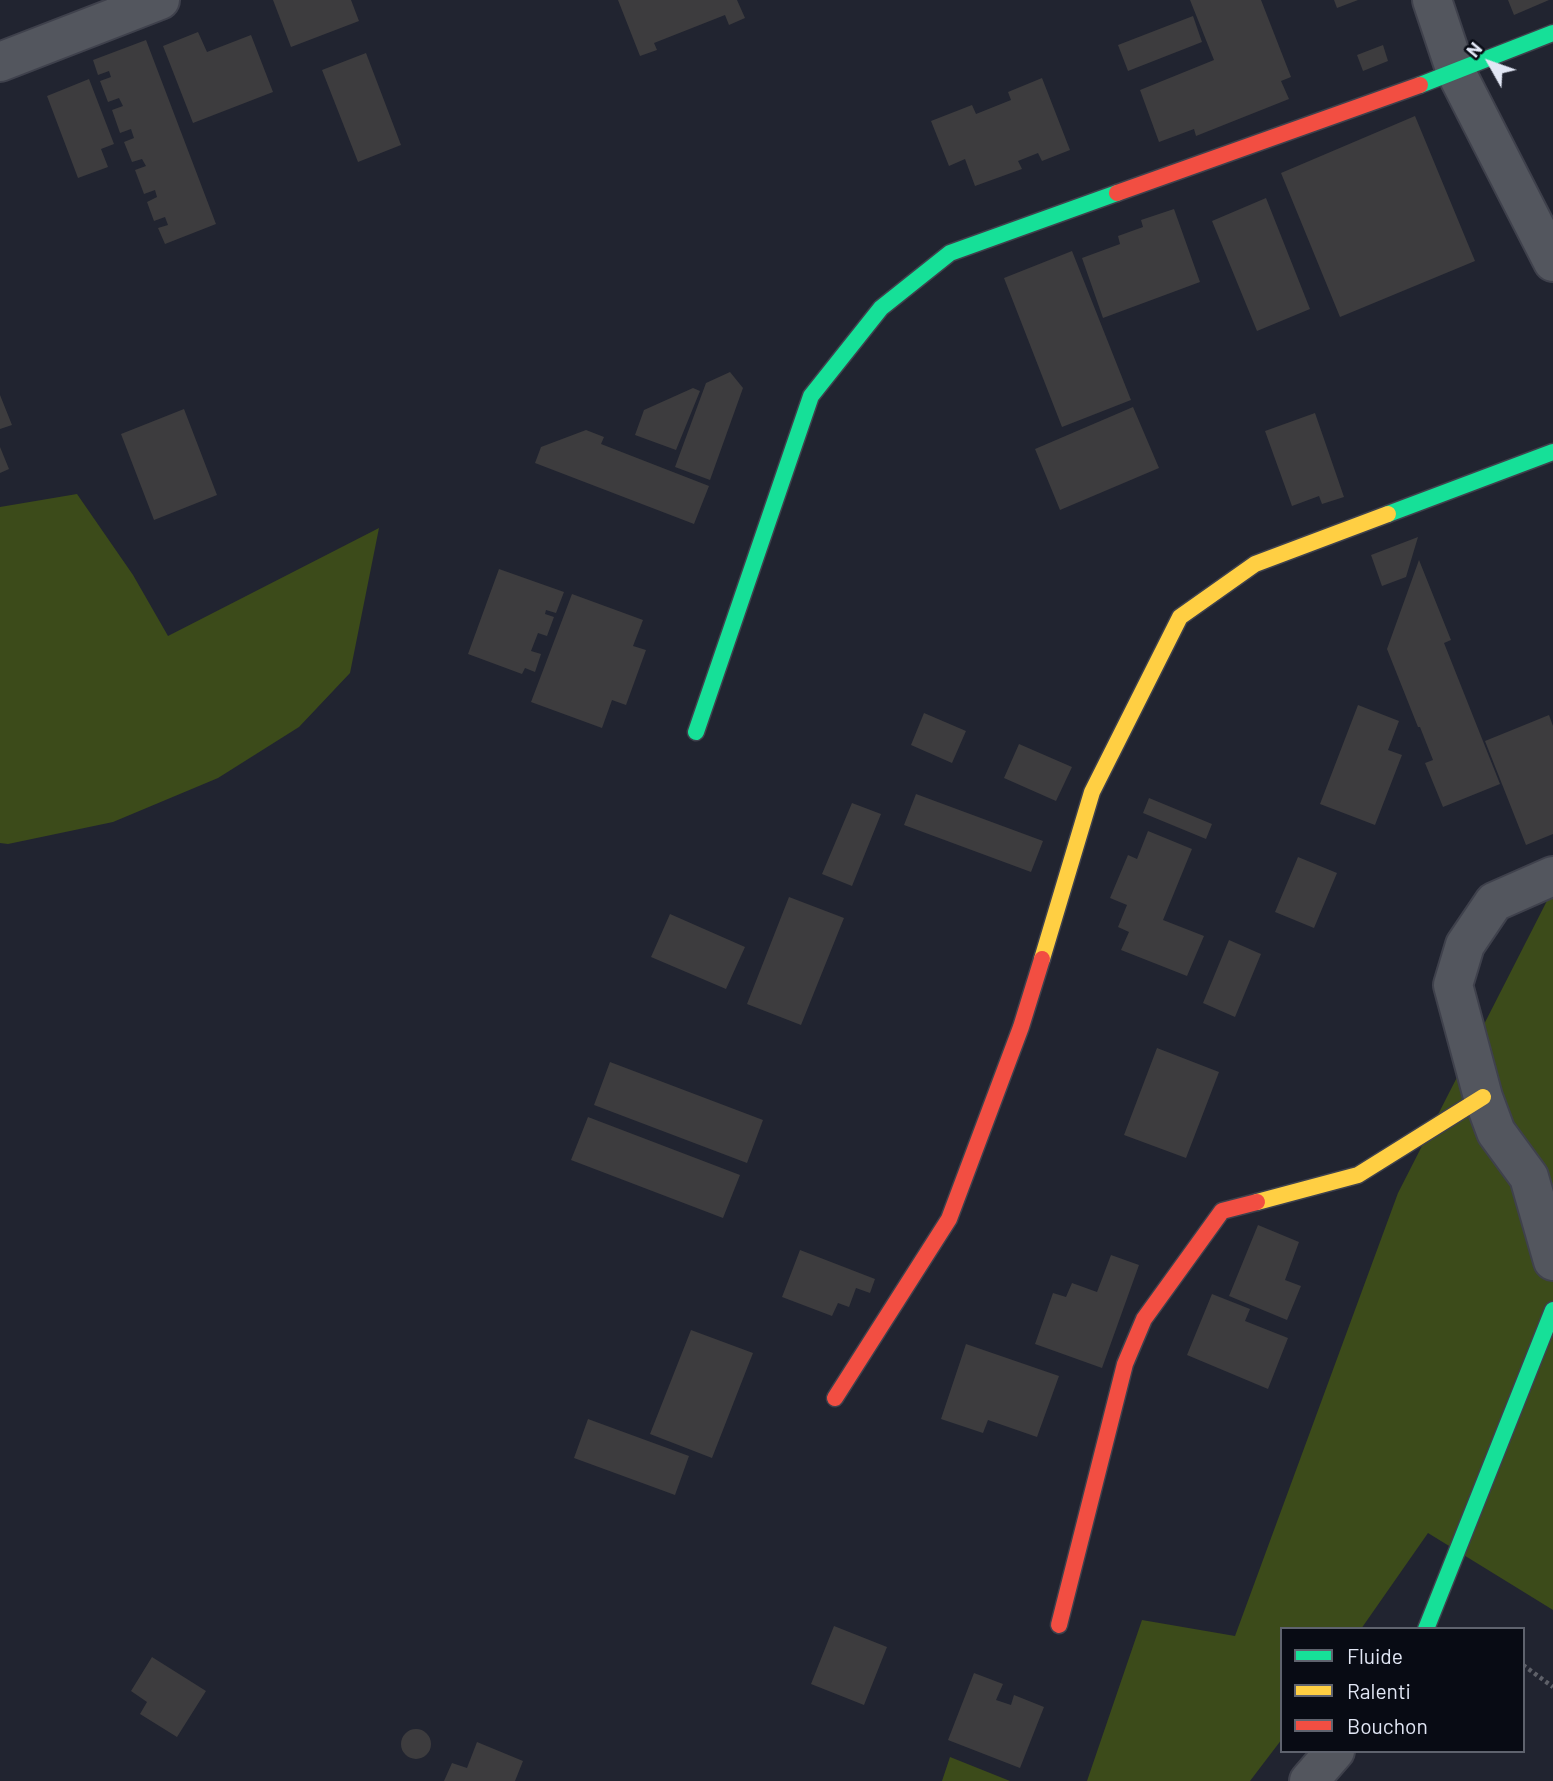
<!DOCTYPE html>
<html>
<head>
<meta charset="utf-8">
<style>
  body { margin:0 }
  #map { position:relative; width:1553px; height:1781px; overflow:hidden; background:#212430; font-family:Barlow,sans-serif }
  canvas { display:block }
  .legend { position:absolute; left:1280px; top:1627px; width:245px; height:126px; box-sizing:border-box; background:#080b14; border:2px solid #5f636e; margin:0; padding:9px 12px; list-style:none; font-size:21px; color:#e2e7f5 }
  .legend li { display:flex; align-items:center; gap:14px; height:35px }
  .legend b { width:35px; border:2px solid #5f636e }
  .north { position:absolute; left:1455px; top:28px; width:70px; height:70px; -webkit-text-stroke:5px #080b14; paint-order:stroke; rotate:310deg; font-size:19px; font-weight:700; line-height:28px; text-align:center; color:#e2e7f5 }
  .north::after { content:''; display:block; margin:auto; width:24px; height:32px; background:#e2e7f5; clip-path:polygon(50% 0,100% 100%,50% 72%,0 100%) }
</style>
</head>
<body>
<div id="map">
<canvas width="1553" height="1781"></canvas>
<ul class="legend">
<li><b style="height:9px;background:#16e098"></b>Fluide</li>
<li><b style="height:9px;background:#ffcf43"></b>Ralenti</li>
<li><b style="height:9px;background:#f24e42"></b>Bouchon</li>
</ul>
<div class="north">N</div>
</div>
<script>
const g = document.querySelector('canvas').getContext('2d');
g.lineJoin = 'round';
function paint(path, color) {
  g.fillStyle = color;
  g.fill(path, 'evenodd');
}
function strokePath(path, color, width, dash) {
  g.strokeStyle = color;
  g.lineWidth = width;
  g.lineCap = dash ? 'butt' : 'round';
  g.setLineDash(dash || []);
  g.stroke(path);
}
paint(new Path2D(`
  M77,494l56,81 35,61 211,-108 -29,145 -51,54 -81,51 -105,44 -105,22 -8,-1v-336z
  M1553,889v721l-125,-77 -67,96h-79v110l-32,42h-163l55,-161 93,16 163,-443z
  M950,1757l60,24h-68z`), '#3c4b1a');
paint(new Path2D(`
  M273,0h78l8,21 -68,26z
  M618,0h119l8,18 -16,7 -4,-10 -71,28 3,7 -17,6z
  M1190,0h71l30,77 -10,4 8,18 -93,37 -2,-7 -35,13 -19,-52 74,-30z
  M1334,0h24l-21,8z
  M1508,0h41l-35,15z
  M1193,16l9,26 -74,29 -10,-26z
  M198,32l9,20 44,-17 22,57 -80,31 -30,-77z
  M146,40l70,184 -51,20 -7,-16 10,-3 -3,-8 -11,4 -7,-19 10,-5 -2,-7 -11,4 -9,-24 11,-4 -4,-7 -10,3 -8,-20 10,-4 -3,-9 -11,4 -8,-23 11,-4 -4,-8 -11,4 -8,-21 11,-4 -2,-6 -11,4 -5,-15z
  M1383,45l5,16 -25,10 -6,-16z
  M366,53l35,92 -43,17 -36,-92z
  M1042,78l28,72 -28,11 -4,-8 -20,8 4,8 -47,17 -10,-27 -16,7 -18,-45 41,-16 4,9 35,-14 -3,-8z
  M89,79l25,65 -13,5 7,18 -30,11 -31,-82z
  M1415,116l60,145 -135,56 -59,-144z
  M1266,198l44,111 -53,22 -45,-110z
  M1174,209l26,73 -97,36 -21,-60 38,-14 -2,-8 25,-9 -2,-7z
  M1072,251l59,149 -69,27 -58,-149z
  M730,372l13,16 -33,92 -35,-13 31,-84z
  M693,388l7,3 -24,59 -41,-15 9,-25z
  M0,395l12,30 -12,4z
  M1133,407l26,61 -99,42 -25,-61z
  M184,409l33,86 -63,25 -33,-86z
  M1315,413l29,84 -22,7 -3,-8 -27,10 -27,-75z
  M586,430l18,7 -3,7 108,42 -15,38 -159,-61 6,-16z
  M0,447l9,22 -9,4z
  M1418,537l-12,40 -24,9 -11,-31z
  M1419,560l32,80 -7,3 56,141 -57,23 -18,-44 8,-3 -13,-33h-2l-31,-78z
  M499,569l65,23 -8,21 -10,-3 -1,4 9,3 -7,19 -9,-3 -7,18 10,3 -6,18 -10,-4 -3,6 -54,-20z
  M572,594l71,26 -10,26 13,4 -20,55 -14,-5 -10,28 -71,-26z
  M1358,705l41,16 -11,29 14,5 -27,70 -55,-21z
  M924,713l42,18 -14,32 -41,-18z
  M1549,715l4,11v108l-27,11 -41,-104z
  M1019,744l53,23 -16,34 -52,-23z
  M916,794l127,47 -12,31 -127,-47z
  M1149,798l63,26 -6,15 -63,-26z
  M852,803l29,11 -29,72 -30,-12z
  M1148,831l44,18 -29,71 41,16 -17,40 -66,-26 8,-18 -11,-5 9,-22 -17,-7 18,-43 9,4z
  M1298,857l39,16 -23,55 -39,-16z
  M789,897l55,21 -43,107 -54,-21z
  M670,914l75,33 -19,42 -75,-32z
  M1229,940l32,14 -26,63 -32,-14z
  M1157,1048l62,24 -33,86 -62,-23z
  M610,1062l153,58 -16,43 -153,-58z
  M588,1117l152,58 -17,43 -152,-58z
  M1258,1225l41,17 -14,38 16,6 -14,34 -58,-24z
  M800,1250l75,29 -5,14 -14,-5 -7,19 -11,-4 -6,13 -50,-19z
  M1111,1255l28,10 -37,103 -67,-24 18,-51 13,4 6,-14 25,9z
  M1212,1294l38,15 -5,12 43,17 -20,51 -81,-34z
  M691,1330l62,23 -41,105 -62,-24z
  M966,1344l93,32 -22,61 -49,-17 -5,13 -42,-14z
  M588,1419l101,37 -14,39 -101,-37z
  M834,1626l53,21 -23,58 -53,-21z
  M152,1657l54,34 -29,46 -37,-23 7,-12 -16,-11z
  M974,1673l29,11 -7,16 15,5 3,-10 30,12 -24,61 -72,-28z
  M401 1744a15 15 0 1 1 30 0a15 15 0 1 1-30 0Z
  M477,1742l46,19 -8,20h-71l8,-18 15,5z`), '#3d3c3e');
const street = new Path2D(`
  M1432,0l24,72 97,190
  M0,62l160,-62
  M1553,876l-59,26 -29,43 -12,40 30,112 13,35 33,45 24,84
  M1309,1781l26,-30`);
const fast = new Path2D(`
  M1420,85l133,-52
  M1388,514l165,-62
  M696,732l115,-336 70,-88 69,-55 167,-60
  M1426,1629l127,-319`);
const slow = new Path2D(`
  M1042,959l50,-167 88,-175 75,-53 133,-50
  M1257,1202l101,-27 125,-78`);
const jam = new Path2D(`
  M1117,193l303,-108
  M835,1398l114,-179 72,-192 21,-68
  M1059,1625l66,-261 19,-45 78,-108 35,-9`);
strokePath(street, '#3f414c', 42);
strokePath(fast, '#3f414c', 19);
strokePath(slow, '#3f414c', 19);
strokePath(jam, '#3f414c', 19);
strokePath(new Path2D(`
  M1523,1665l30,22`), '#5e6068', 4.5, [3.5, 3.5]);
strokePath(street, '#53565e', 38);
strokePath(fast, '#16e098', 16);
strokePath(slow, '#ffcf43', 16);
strokePath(jam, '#f24e42', 16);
</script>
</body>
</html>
